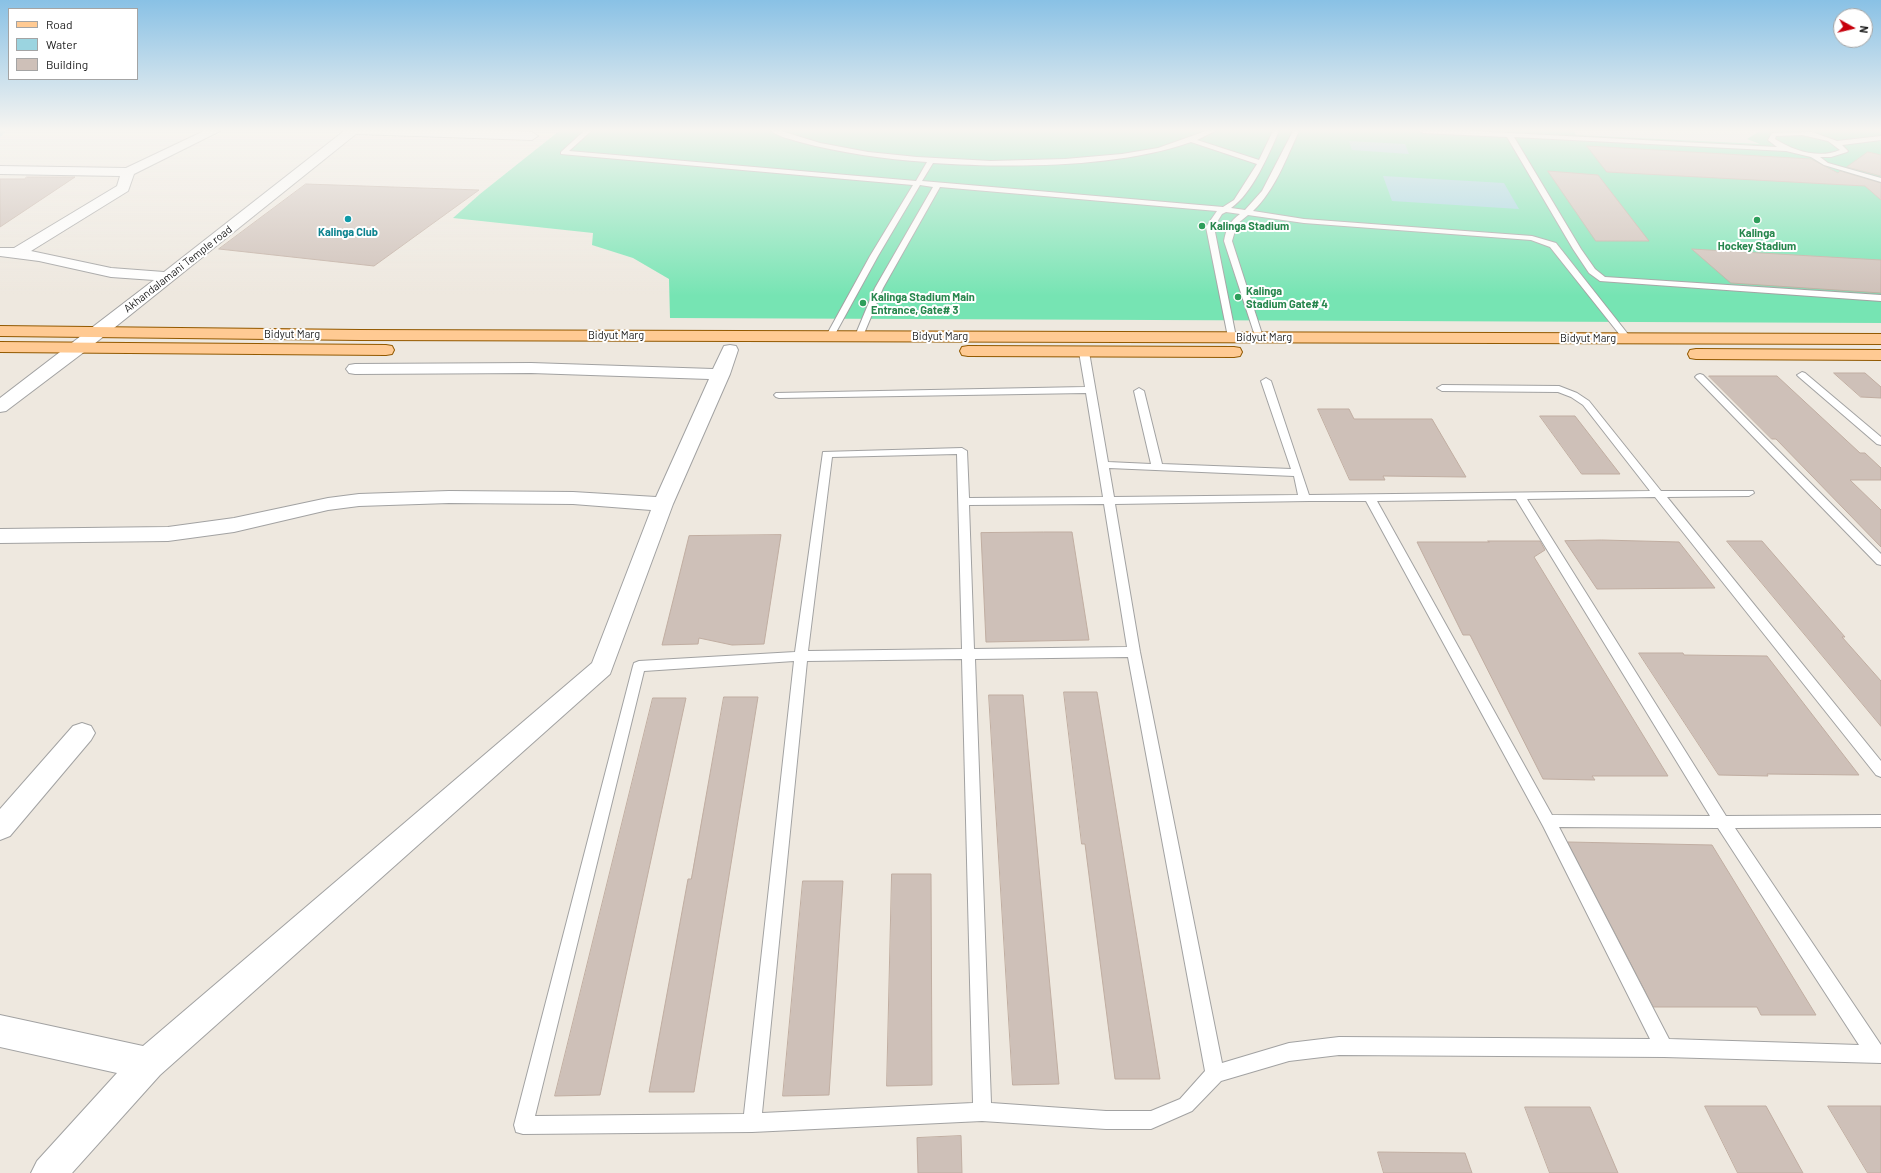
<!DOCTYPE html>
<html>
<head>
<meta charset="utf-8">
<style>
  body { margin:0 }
  #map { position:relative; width:1881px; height:1173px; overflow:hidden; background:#eee8df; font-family:Barlow,sans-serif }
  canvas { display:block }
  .legend { position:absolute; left:8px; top:8px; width:130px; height:72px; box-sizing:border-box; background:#fff; border:1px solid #a4a4a4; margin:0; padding:5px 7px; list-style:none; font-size:12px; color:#1b1b1b }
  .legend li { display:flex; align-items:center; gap:8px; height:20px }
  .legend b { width:20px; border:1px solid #a4a4a4 }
  .north { position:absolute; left:1833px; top:8px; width:40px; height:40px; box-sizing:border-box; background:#fff; border:1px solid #a4a4a4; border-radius:50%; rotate:98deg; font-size:11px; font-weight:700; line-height:16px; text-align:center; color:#1b1b1b }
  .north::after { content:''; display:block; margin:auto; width:14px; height:18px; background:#c6000c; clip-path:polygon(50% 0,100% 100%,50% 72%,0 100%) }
</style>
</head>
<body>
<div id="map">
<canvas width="1881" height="1173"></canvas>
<ul class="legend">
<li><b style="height:5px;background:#ffca93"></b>Road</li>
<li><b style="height:11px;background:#9bd4e0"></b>Water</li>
<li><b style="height:11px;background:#cec0b8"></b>Building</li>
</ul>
<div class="north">N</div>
</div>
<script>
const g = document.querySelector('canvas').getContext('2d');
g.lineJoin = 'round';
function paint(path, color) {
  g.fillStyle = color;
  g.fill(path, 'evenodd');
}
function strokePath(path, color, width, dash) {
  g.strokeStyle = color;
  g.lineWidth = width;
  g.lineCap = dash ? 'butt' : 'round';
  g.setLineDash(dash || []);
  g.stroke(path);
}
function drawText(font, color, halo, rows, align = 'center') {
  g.font = font + ' Barlow,sans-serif';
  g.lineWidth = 4;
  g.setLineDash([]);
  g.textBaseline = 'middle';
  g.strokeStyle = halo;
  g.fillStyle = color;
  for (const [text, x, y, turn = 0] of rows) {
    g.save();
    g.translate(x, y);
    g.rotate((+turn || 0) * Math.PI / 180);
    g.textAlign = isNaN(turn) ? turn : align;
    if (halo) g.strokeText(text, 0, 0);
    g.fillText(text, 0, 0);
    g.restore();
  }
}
paint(new Path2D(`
  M559,131h1322v192l-1211,-5 -1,-39 -36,-21 -41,-13 1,-12 -140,-15 27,-24z`), '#76e4b3');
paint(new Path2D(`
  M1574,131h186l-13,8 13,5 -184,-9z`), '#e7e7e7');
paint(new Path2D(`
  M1349,141l56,3 4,10 -57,-4z
  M1383,176l121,7 15,26 -127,-8z`), '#9bd4e0');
strokePath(new Path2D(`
  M0,134l3,-3`), '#9bd4e0', 5);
const building = new Path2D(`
  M1587,146l224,13 27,14 2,-2 41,12v17l-16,-14 -258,-14z
  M1868,152l13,3v21l-34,-9z
  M1548,171l50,4 51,66h-53z
  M27,177h48l-75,50v-48h24z
  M306,184l173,6 -105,76 -155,-17z
  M1692,249l189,11v33l-150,-10z
  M1834,373h31l16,14v11l-20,-1z
  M1709,376h68l83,77h5l16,15v12h-31l31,30v37l-105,-108h-4z
  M1318,409h31l5,10h78l34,58 -83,-1 2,4h-35z
  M1540,416h35l45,58h-38z
  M1044,532h28l17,108 -103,2 -5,-109z
  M781,535l-17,109 -32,1 -33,-7 -1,6 -36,1 27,-109z
  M1602,540l77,2 36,46 -118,1 -32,-48z
  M1488,541h52l5,9 -11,7 134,219h-76l3,4 -52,-1 -73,-144h-7l-46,-93h72z
  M1727,541h35l83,96h-3l39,44v45z
  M1639,653h44l1,2 83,1 92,119 -92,-1 1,2 -49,-1z
  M1064,692h33l63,387h-45l-30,-235h-3z
  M989,695h34l36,389 -46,1z
  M724,697h34l-64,395h-45l39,-213h3z
  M653,698h33l-86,397 -45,1z
  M1568,842l144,3 104,170h-55l-4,-8h-103z
  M892,874h39l1,211 -45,1z
  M803,881h40l-14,214 -46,1z
  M1705,1106h61l37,67h-65z
  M1828,1106h53v67h-13z
  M1525,1107h65l28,66h-68z
  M961,1136l1,37h-44l-1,-35z
  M1378,1152l87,1 7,20h-88z`);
paint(building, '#cec0b8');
strokePath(building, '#c0ada1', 1);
const service = new Path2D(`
  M584,131h7l-22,20 347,30 11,-19c-43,-3 -86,-9 -127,-20 -10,-3 -21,-5 -29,-11h10l39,12 48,9 49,5 74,4 74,-2 57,-5 36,-6 48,-17h9l-18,9 62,20 14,-29h6c-10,23 -27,63 -48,77l14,2 17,-19 31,-60h6c-13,28 -24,59 -46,80l51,8 228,17 24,7 75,95 -4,3 -3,-1 -74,-93 -19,-7 -227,-17 -56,-8 -11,9 -5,17 31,96 -4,3 -3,-1 -32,-98c2,-12 6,-20 16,-27l-14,-2 -4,2 -8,13 22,110 -4,3 -4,-3 -22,-110 11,-16 -277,-24 -57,101 -20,48 -1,2h-6l-1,-2 20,-48 58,-101 -13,-2 -42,71 -44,80 -4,3 -4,-3 44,-80 43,-71 -352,-31v-2zM1191,142l66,22 -23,36 -11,7 -301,-26 11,-18c78,5 184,5 258,-21z
  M1420,131h50l307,16 -9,-7 4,-7 40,-1 25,9 44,-5v4l-39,5 6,6 -1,1 -16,5h-11l8,6 53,15v4l-57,-17 -13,-8 -25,-6 -272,-14 67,112 14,20 10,8 276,18v6l-281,-20 -11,-8 -16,-24 -66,-112 -84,-4zM1802,135l26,6 12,9c-21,9 -46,1 -65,-11l1,-3z
  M1084,349l5,3 19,110 43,2 -17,-73 5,-3 5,3 18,73 129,5 -30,-88 5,-3 5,3 38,114 341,-4 -67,-86 -12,-8 -13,-5 -116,-1 -5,-3 5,-3 117,1 18,7 12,8 72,90h92l1,2 -5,3 -82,1 214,264v16l-5,-2 -221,-278 -128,2 199,317 155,-1v12l-146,1 146,217v18l-217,-6 -325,-2 -50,6 -68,20 -29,30 -41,18h-45l-124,-8 -230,11 -229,2 -7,-2 -2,-7 119,-459 1,-3 5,-2 156,-9 28,-200 139,-4 5,3 2,47 134,-1 -17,-104 -307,5 -3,-1 -2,-2 2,-2 309,-6 -6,-35zM957,454l5,195 -154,2 24,-194zM1109,468l185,8 4,19 -184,2zM1516,499l194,317 -158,-1 -175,-314zM1309,501h57l177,325 107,213 -311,-2 -50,6 -67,20 -82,-411 -25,-148zM1104,504l23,143 -153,2 -5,-144zM1128,657l77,414 -25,28 -29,12h-45l-115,-8 -16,-444zM962,659l11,444 -211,10 45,-452zM794,661l-50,453 -209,2 109,-445zM1559,827l159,1 141,217 -190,-6z
  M1802,372l3,1 76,64v8l-4,-1 -78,-67 -2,-2z
  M1700,374l3,1 178,179v11l-4,-1 -180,-185 -2,-2 2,-2z`);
const minor = new Path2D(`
  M204,131h16l-86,43 -6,17 -97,60 80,17 53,4 180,-141h152l36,1 6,4 -6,4 -176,-6 -272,218 -78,59 -6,1v-14l154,-118 -43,-3 -72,-16 -39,-5v-8h14l103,-62 3,-10 -120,-2v-8l126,2z
  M730,345l6,1 2,4 -8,24 -57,130 -63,170 -450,401 -88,98h-41l6,-12 80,-88 -117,-26v-32l143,31 449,-383 59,-153 -78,-6 -124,-1 -90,3 -31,4 -94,22 -66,9 -168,2v-14l168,-2 66,-9 94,-20 31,-4 90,-3 124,1 83,5 53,-118 -178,-6 -176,1 -6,-1 -3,-4 3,-4 6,-1 176,-1 182,6 11,-23z
  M82,723l9,3 4,7 -4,7 -81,96 -10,4v-31l73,-83z`);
const primary = new Path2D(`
  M0,326l360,4 1521,4v10l-1521,-4 -360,-4z
  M0,342l386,3 6,1 2,4 -2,4 -6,1 -386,-3z
  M968,346l266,1 6,1 2,4 -2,4 -6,1 -266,-1 -6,-1 -2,-4 2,-4z
  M1696,349l185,1v10l-185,-1 -6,-1 -2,-4 2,-4z`);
strokePath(service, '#a2a2a2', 2);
strokePath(minor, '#a2a2a2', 2);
strokePath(primary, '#925900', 2);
paint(service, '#fff');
paint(minor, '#fff');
paint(primary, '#ffca93');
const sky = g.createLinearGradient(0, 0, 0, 296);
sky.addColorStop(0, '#89c1e5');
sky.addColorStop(0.44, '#f7f5f1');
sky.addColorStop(1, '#f7f5f100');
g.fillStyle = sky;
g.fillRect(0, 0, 1881, 296);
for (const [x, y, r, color] of [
  [348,219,4,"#0f9aa8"],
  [1757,220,4,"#2e9e5b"],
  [1202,226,4,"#2e9e5b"],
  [1238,297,4,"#2e9e5b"],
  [863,303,4,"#2e9e5b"]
]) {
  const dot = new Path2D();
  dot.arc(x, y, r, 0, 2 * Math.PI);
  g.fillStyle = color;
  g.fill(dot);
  strokePath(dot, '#fff', 1.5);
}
drawText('bold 11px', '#27864d', '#fff', [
  ["Kalinga Stadium",1210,226],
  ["Kalinga",1757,233,"center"],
  ["Hockey Stadium",1757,246,"center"],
  ["Kalinga",1246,291],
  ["Stadium Gate# 4",1246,304],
  ["Kalinga Stadium Main",871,297],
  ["Entrance, Gate# 3",871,310]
], 'left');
drawText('bold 11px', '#0d838f', '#fff', [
  ["Kalinga Club",348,232]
]);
drawText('11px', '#1b1b1b', '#fff', [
  ["Akhandalamani Temple road",178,269,-38],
  ["Bidyut Marg",292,334],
  ["Bidyut Marg",616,335],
  ["Bidyut Marg",940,336],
  ["Bidyut Marg",1264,337],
  ["Bidyut Marg",1588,338]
]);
</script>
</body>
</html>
